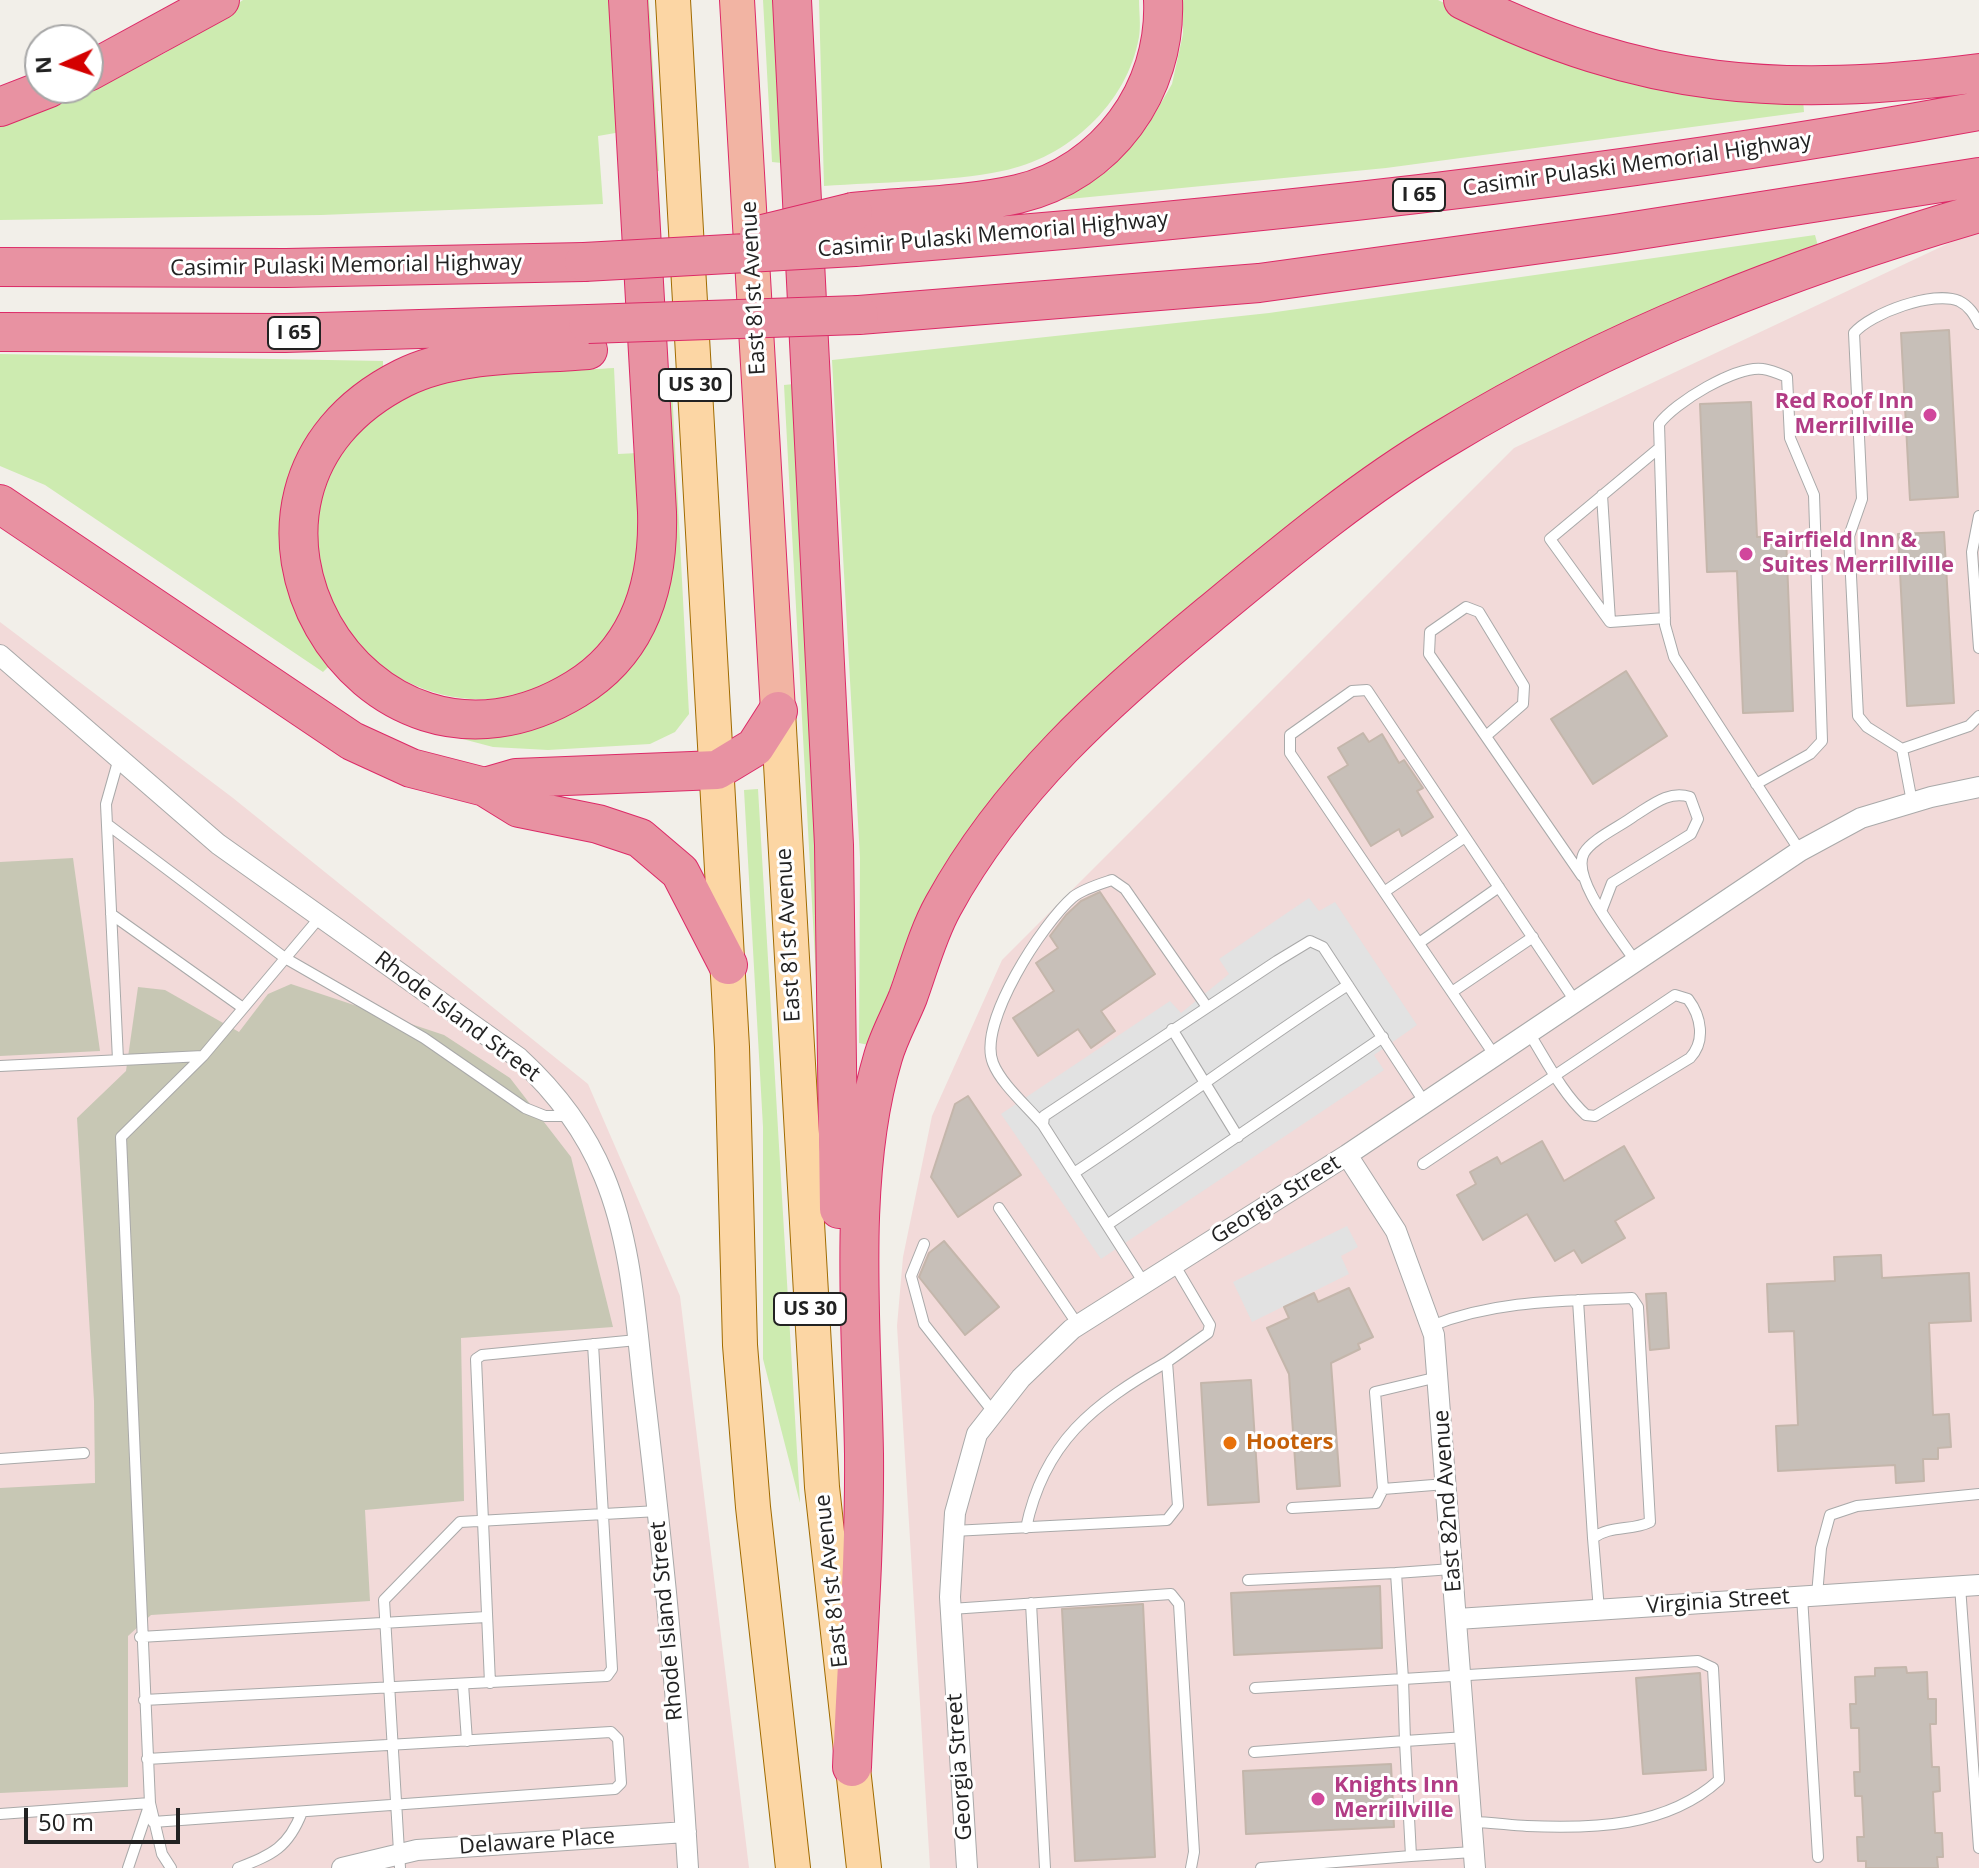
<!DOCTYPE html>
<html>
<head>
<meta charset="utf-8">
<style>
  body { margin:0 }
  #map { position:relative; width:1979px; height:1868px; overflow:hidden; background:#f2efe9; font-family:"Open Sans",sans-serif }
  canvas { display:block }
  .north { position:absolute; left:24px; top:24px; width:80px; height:80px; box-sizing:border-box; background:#fff; border:2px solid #a7a7a7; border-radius:50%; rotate:267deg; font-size:22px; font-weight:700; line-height:32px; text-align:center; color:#222 }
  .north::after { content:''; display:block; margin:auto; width:28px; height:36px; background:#d40000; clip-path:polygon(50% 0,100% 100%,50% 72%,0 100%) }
  .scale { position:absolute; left:24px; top:1808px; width:156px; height:36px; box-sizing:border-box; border:4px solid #222; border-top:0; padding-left:10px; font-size:24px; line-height:28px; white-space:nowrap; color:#222; -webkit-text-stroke:6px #fff; paint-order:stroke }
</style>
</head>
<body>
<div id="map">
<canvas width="1979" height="1868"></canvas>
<div class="north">N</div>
<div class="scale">50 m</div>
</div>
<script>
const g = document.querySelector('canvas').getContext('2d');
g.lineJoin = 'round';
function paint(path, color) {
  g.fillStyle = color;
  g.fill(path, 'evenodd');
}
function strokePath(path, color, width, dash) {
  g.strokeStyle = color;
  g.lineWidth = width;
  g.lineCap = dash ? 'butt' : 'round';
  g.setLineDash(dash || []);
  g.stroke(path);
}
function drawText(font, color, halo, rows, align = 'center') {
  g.font = font + ' "Open Sans",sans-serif';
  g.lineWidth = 6;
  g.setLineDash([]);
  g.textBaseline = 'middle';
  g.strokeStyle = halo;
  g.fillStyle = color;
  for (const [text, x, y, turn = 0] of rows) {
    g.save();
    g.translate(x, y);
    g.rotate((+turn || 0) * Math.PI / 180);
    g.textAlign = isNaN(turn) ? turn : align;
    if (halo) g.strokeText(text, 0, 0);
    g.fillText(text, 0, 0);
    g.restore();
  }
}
paint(new Path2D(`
  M1979,229v1639h-1049l-33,-542 6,-69 29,-141 70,-156 512,-512z
  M0,622l233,176 355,286 92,212 69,572h-749z`), '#f2dad9');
paint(new Path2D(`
  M73,858l27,193 -100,5v-194z
  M291,984l153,51 66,43 61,79 42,170 -152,11 3,163 -99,9 5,91 -219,14 -23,21v151l-128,6v-305l95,-5 -1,-82 -17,-283 49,-47 12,-84 27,3 74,42 29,-38z`), '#c7c7b4');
paint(new Path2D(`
  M243,0h371l7,132 -23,4 5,68 -282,11 -321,5v-98l57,-19 108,-50z
  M639,0h10l10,171 -10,1z
  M763,0h12l7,163 -10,-1z
  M819,0h320c0,12 2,25 0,37 -12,67 -71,121 -137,134 -53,11 -123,11 -178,15z
  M1183,0h255l80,39 285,60 1,13 -418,56 -327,32 50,-30 38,-43 25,-43 11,-50z
  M1815,235l3,11 -486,248 -389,389 -50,96 -20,67 -14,-3 1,-185 -28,-498 437,-47z
  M0,354l383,7v9l-41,32 -44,202 13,38 19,23 -7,7 -278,-187 -45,-19z
  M614,368l4,86 20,-1c2,47 7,92 -6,138 -9,29 -30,53 -53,72 -121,101 -310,-26 -254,-175 14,-38 38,-73 74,-92 49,-27 157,-24 215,-28z
  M794,384l27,493 -4,119 -33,-611z
  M661,389h11l17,325 -14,18 -25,12 -102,6 -55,-3 -57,-15 51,2 43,-7 57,-25 34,-35z
  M758,789l42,714 -37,-144v-232l-19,-337z`), '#cdebb0');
paint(new Path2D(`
  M1309,898l10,13 16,-9 82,123 -43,30 10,15 -283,189 -100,-145 169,-113 11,12 48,-39 -10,-15z
  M1347,1226l11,21 -17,9 8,18 -97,48 -19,-40z`), '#e2e2e2');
const building = new Path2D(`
  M1949,330l9,167 -48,3 -9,-167z
  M1751,402l6,135 29,-1 7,175 -50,2 -6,-142 -30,1 -7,-168z
  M1944,532l10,171 -47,3 -9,-172z
  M1626,671l41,65 -74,48 -42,-65z
  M1363,733l6,9 13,-8 17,29 5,-3 19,28 -6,3 16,26 -31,19 -3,-7 -28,17 -43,-69 20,-12 -10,-17z
  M1100,892l55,82 -54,37 14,20 -24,17 -13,-19 -40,27 -25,-38 41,-27 -18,-28 22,-15 -8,-12 16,-21 15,-14z
  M968,1096l53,79 -63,42 -27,-40 24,-73z
  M1542,1141l22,40 60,-35 30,52 -39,23 10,17 -43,25 -8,-13 -19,11 -28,-47 -44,26 -26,-45 19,-11 -6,-12 27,-15 4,7z
  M944,1241l55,66 -34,28 -46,-58 10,-24z
  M1881,1255l1,23 87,-5 2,48 -42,2 4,92 16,-1 2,33 -13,1v11h-15l1,22 -28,2 -1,-18 -117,6 -2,-45 22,-1 -4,-94 -25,1 -2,-48 68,-3 -1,-24z
  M1349,1288l24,49 -15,7 2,5 -29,14 9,123 -43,3 -8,-115 -22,-46 22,-10 -5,-11 30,-14 4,9z
  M1666,1293l3,55 -19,2 -4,-56z
  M1251,1380l8,122 -51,3 -7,-122z
  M1380,1586l2,62 -148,7 -3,-62z
  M1143,1604l12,253 -80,4 -13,-252z
  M1906,1667l1,6 20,-1 1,27h8v25h-6l2,43h7l1,24 -7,1 2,41h7l1,24h-6l1,11h-72v-7h-8l-1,-24h7l-2,-41h-7l-1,-24h6l-1,-44h-8l-1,-24h6l-1,-27 20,-1v-8z
  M1700,1673l6,97 -63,4 -7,-96z
  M1391,1764l3,63 -148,7 -3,-63z`);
paint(building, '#c7bfb8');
strokePath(building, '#c4b6ab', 2);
const service = new Path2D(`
  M1658,449l-108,90 60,83 55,-4
  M1602,495l8,126
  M1979,516l-7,36 7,96
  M1486,736l37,-32 1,-18 -45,-74 -13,-5 -36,25 -1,22 153,222
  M1902,749l67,-23 10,-10
  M1756,784l54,-30 12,-13 -8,-246 -24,-57 -3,-61c-7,-3 -16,-7 -24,-8 -27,-4 -89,34 -104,55l6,201 9,32 126,194
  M1912,802l-10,-53 -35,-22 -9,-11 -9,-180 13,-37 -8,-166c17,-20 80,-43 105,-32 10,5 15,13 20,23
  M107,824l178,134 139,80 101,70 20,8h26
  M1384,892l81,-55
  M1602,909l10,-26 79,-49 7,-15 -8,-22c-21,-7 -38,8 -56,19 -13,10 -42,23 -50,37 -14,25 37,86 51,108
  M111,914l132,94
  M1419,943l80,-56
  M1452,992l81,-55
  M1172,1029l66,108
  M1495,1056l-205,-303v-18l62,-44 15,-1 208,311
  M118,1060l-12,-256 13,-46
  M0,1066l203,-10 117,-139
  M1043,1125c-15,-18 -42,-41 -50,-62 -16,-40 50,-140 80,-166 10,-8 27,-13 39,-17l13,9 82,118
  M1423,1164l252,-169 13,4c13,17 18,42 2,59l-95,58 -9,-1c-24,-22 -40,-55 -57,-82
  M1074,1173c93,-61 181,-128 274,-188
  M999,1208l79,117
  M1107,1225l276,-188
  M924,1244l-13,32 13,48 70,89
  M1144,1283l-101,-158 1,-9 233,-155 33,-20 13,6 102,156
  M1578,1300l15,238
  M1431,1326c65,-26 133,-25 201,-28l6,9 12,215c-18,9 -40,3 -57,16l6,72
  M0,1459l84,-6
  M1383,1489l63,-5
  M1292,1508l84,-5 7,-14 -8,-97 63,-15
  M1026,1528c18,-86 67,-124 141,-166
  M953,1531l214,-11 11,-14 -11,-144 41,-29 2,-8 -36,-61
  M1452,1569l-56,4 7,106 295,-18 15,7 6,112c-52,47 -126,49 -192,46 -19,-1 -37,-4 -56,-4
  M1248,1580l148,-7
  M1960,1586l19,262
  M1817,1595l4,-47 9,-33 27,-9 122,-12
  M1802,1596l16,261
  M1031,1603l14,265
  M951,1609l220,-15 8,10 15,248 -3,16
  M140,1637l346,-20
  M490,1683l-14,-324 6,-4 155,-15
  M463,1684l4,57
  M144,1700l463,-24 5,-7 -19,-325
  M1466,1737l-61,4 6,115 62,-4
  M1254,1752l151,-11 -2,-62 -148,9
  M147,1759l464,-27 7,7 3,44 -6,6 -462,33
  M0,1814l150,-11 -22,65
  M171,1868l-9,-14 -12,-51 -29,-666 82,-81
  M238,1868c35,-14 50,-20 64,-56
  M400,1868l-16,-268 76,-78 198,-11
  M1261,1868l150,-12`);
const minor = new Path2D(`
  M0,655l218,189 301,214c36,33 66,72 85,118 30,72 32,155 42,232 18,153 33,306 42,460
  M1347,1155l49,76 38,104 41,533
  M1457,1619l522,-34
  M342,1868l75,-18 269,-18
  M967,1868l-17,-271 5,-84 22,-79 44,-56 51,-49 275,-174 453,-304 61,-33 70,-21 48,-10`);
const primary = new Path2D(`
  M673,0l59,1047 8,298 13,162 40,361
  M778,711l44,776 42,381`);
const trunk = new Path2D(`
  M737,0l41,711`);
const motorway = new Path2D(`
  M792,0l42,845 5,364
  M1463,0c182,90 319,98 516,73
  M88,72l132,-72
  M0,107l49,-19
  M853,212c54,-6 112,-6 165,-18 89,-21 149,-104 145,-194
  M855,247c376,-28 752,-68 1124,-136
  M0,267l286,1 298,-6
  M859,315l400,-32 355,-49 365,-57
  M0,332l285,1 303,-9
  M588,350c-58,5 -131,1 -185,28 -229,115 -41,442 173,311 64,-39 83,-105 81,-177l-29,-512
  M0,504l352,237 59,27 74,19 34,21 79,16 42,14 40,34 48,93
  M485,787l31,-9 201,-8 38,-23 23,-36
  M852,1767c4,-104 13,-209 12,-313 -2,-125 -17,-277 19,-397 6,-21 17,-40 25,-60 11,-30 19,-62 35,-91 65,-119 164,-207 267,-292 75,-62 150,-125 234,-175 168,-102 347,-171 535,-226`);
strokePath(service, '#a9a9a9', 12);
strokePath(minor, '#a9a9a9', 22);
strokePath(primary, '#a06b00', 36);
strokePath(trunk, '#dc2a67', 36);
strokePath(motorway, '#dc2a67', 40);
strokePath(service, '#fff', 10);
strokePath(minor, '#fff', 20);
strokePath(primary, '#fcd6a4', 34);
strokePath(trunk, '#f2b4a3', 34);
strokePath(motorway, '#e892a2', 38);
const motorwayBridge = new Path2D(`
  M759,235l94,-23
  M584,262l271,-15
  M588,324l271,-9`);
strokePath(motorwayBridge, '#dc2a67', 40, []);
strokePath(motorwayBridge, '#e892a2', 38);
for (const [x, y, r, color] of [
  [1930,415,8,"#d1479c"],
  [1746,554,8,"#d1479c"],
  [1230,1443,8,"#e8710a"],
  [1318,1799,8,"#d1479c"]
]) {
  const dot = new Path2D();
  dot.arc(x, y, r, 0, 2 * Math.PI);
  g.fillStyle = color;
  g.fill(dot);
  strokePath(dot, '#fff', 3);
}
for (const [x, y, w] of [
  [1419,195,52],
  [294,333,52],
  [695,385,72],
  [810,1309,72]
]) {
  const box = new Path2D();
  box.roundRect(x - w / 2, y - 16, w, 32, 6);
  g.fillStyle = '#fff';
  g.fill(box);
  strokePath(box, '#222', 2);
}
drawText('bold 20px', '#222', null, [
  ["I 65",1419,195],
  ["I 65",294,333],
  ["US 30",695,385],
  ["US 30",810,1309]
]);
drawText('22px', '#222', '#fff', [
  ["Casimir Pulaski Memorial Highway",1637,165,-8],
  ["Casimir Pulaski Memorial Highway",993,235,-5],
  ["Casimir Pulaski Memorial Highway",346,266,-1],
  ["East 81st Avenue",754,288,-93],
  ["East 81st Avenue",789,935,-93],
  ["Rhode Island Street",457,1017,37],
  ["Georgia Street",1276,1200,-32],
  ["East 82nd Avenue",1448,1501,-94],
  ["East 81st Avenue",832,1581,-96],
  ["Virginia Street",1718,1602,-4],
  ["Rhode Island Street",667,1621,-95],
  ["Georgia Street",960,1767,-94],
  ["Delaware Place",537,1842,-4]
]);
drawText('bold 22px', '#b23c85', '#fff', [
  ["Red Roof Inn",1914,402,"right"],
  ["Merrillville",1914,427,"right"],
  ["Fairfield Inn &",1762,541],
  ["Suites Merrillville",1762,566],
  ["Knights Inn",1334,1786],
  ["Merrillville",1334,1811]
], 'left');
drawText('bold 22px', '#c56008', '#fff', [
  ["Hooters",1246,1443]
], 'left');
</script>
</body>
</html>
